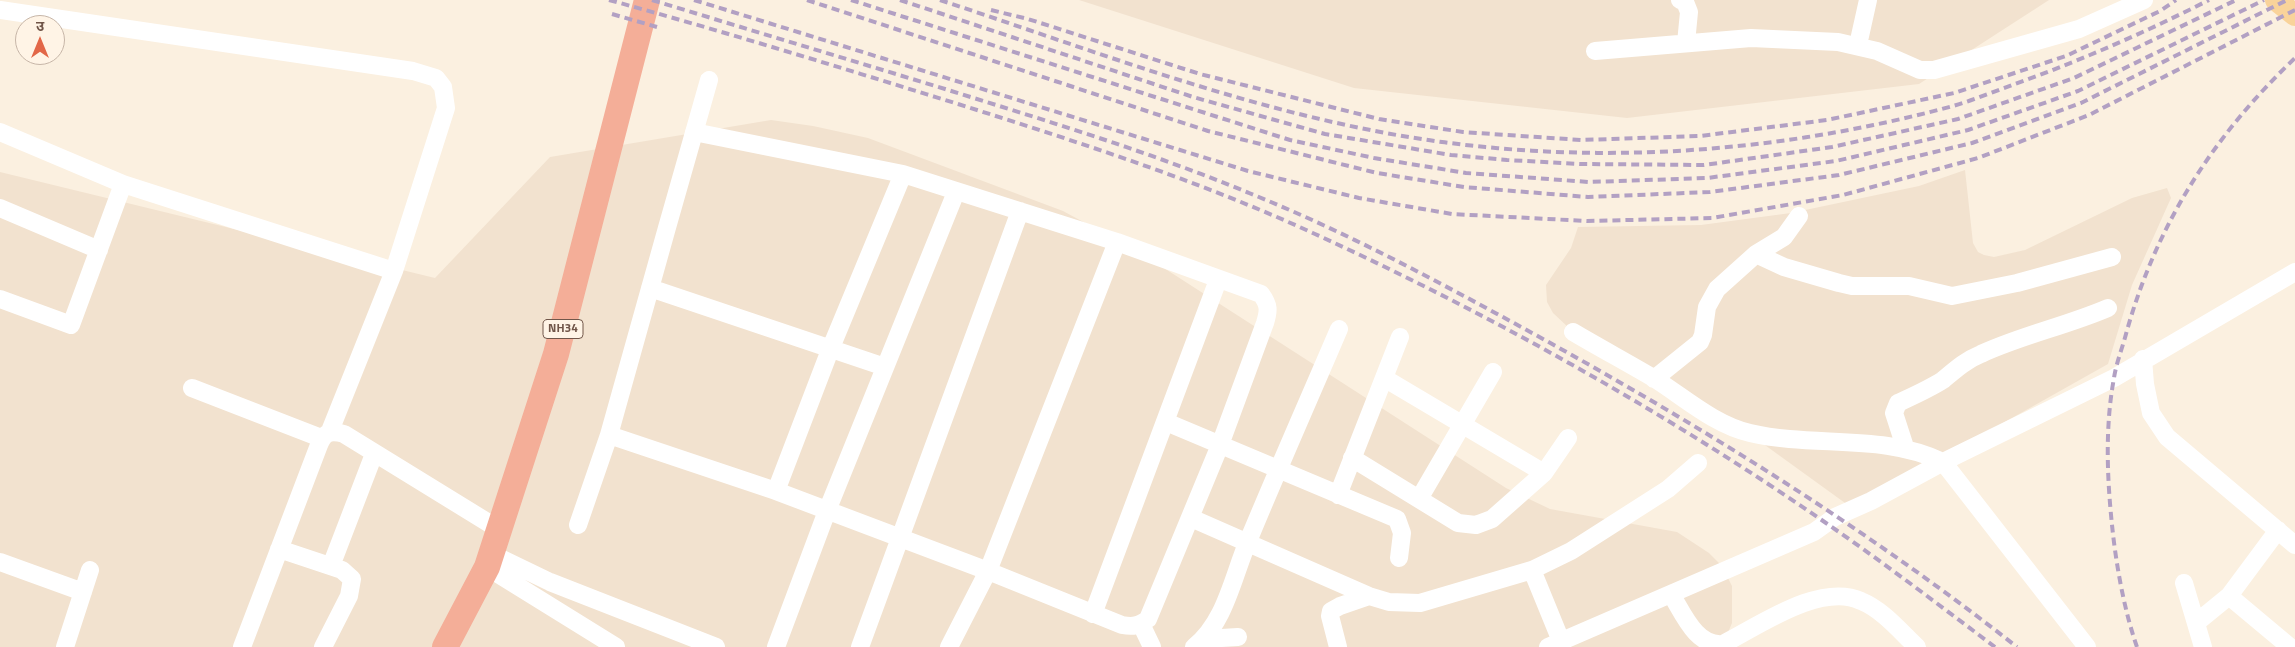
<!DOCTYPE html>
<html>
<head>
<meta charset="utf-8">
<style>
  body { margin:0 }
  #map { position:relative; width:2295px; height:647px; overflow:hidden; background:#fbf0e0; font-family:"Titillium Web","Noto Sans Devanagari",sans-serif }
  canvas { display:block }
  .north { position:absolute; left:15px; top:15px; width:50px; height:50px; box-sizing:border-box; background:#fff4e6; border:1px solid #c6b5a7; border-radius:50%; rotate:0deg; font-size:14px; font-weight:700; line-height:20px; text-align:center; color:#715649 }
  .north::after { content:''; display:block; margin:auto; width:18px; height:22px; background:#e26748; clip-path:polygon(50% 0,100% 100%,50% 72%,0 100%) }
</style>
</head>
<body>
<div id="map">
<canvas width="2295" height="647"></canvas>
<div class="north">उ</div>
</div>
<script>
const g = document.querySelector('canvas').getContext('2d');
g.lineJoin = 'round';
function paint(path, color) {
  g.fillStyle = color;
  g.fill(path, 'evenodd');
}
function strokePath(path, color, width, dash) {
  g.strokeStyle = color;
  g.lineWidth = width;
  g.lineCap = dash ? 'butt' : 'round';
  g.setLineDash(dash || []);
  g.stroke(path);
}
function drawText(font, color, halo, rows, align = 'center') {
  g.font = font + ' "Titillium Web",sans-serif';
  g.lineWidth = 4;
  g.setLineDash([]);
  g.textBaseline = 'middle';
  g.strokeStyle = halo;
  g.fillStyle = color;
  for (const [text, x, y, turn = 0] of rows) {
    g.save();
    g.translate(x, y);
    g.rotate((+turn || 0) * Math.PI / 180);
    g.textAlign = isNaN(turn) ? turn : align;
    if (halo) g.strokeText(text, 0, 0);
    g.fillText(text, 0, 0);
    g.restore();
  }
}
paint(new Path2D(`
  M1079,0h970l-130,84 -292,34 -273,-30z
  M771,120l42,6 55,12 195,73 76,41 367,236 44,21 127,23 32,21 13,13 10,20v37l-10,24h-1722v-475l435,106 115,-121z
  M1965,170l8,73 5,9 6,3 10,2 31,-7 107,-52 35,-10 4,10 -39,87 -24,79 -256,144 -119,-86 -164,-94 -16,-15 -6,-11 -1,-17 25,-37 7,-21 123,-2 90,-12 128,-27z`), '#f2e2cf');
strokePath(new Path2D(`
  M1680,0l5,2 4,10 -3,31
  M0,10l413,61 23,7 7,9 3,21 -52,163 -64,160
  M1858,45l10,-45
  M1595,51l156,-13 87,4 39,9 43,19h14l145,-41 65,-29
  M0,132l123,52
  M694,132l209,42 214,68 144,52c8,11 8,16 4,29l-45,122 -72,174c-9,7 -15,8 -26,6l-134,-54 -212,-80 -167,-56c33,-118 66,-237 100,-355
  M0,208l99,42
  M1756,254l28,13 55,16 13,3h57l43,10 65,-13 95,-26
  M650,288l235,79
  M0,299l71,26 52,-141 271,87
  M1573,332c27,16 55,31 82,47 30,19 60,46 95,54 64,15 133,0 193,29l144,185
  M2143,359l2,25 6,29 16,24 128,108
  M1384,378l160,95
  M1654,379l46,-37 3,-7 4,-28 10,-18 39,-35 28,-17 15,-21
  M192,388l129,50
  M1166,422l231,97 5,14 -3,25
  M1905,447l-11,-34 4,-10c15,-7 31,-14 45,-23 12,-10 23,-20 38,-26 41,-19 85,-28 127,-46
  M1352,458l106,65 18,2 16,-6 52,-46 24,-35
  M776,491l54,-141 73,-176
  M1338,495l62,-158
  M1419,499l74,-127
  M1191,518l178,78 20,6 31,1 112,-33 39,-19 97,-62 30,-26
  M578,525l31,-90
  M279,549l63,21 10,9 -3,17 -26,51
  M492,554l58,28 166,65
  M0,562l83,30
  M331,566l43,-112
  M487,567l129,80
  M1532,570l29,71
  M2184,583l19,64
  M1671,594c12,19 25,53 52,50 36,-18 97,-62 138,-43 22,9 39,30 56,46
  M2229,596l61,51
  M1093,614l125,-334
  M2196,623l33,-27 49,-66
  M1141,624l11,23
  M1205,639l33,-2
  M65,647l25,-77
  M242,647l77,-202c5,-13 12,-15 25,-11l156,96
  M776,647l51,-136 129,-319
  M860,647l160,-436
  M949,647l39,-76 129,-329
  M1194,647c32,-25 39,-72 55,-108 29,-70 60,-140 90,-210
  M1338,647l-8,-31 1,-5 9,-5 29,-10
  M1548,647l266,-115 21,-15 36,-16 72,-39 171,-84 181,-106`), '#fff', 18);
strokePath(new Path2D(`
  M2276,0l19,15`), '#f9d39a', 22);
strokePath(new Path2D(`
  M445,647l42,-80 69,-213 91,-354`), '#f4ae98', 26);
strokePath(new Path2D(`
  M609,0c117,32 233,68 349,104 120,38 242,77 357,130 177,81 350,178 511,289 58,40 113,82 169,124
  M652,0c98,30 195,59 293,89 102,32 205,63 304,104 95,38 184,86 274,135 172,94 340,198 494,319
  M694,0l554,171 111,27 93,16 135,7 125,-3 131,-23 135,-37 111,-43 206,-105
  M807,0l401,131 169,42 87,14 124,10 122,-5 129,-17 133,-32 109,-40 206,-103
  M851,0l439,140 84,18 92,15 123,9 118,-4 129,-17 132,-31 110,-39 186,-91
  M900,0l293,97 132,37 126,21 56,5 73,4 124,1 128,-18 126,-28 116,-41 162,-78
  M940,0c164,54 330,119 502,142 170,23 345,9 511,-36 21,-6 42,-15 62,-22 67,-24 131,-52 194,-84
  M991,10l37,9 172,55 179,45 84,13 118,8 119,-4 127,-16 127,-27 112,-37 94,-45 16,-11
  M612,14l45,13
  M2137,647c-13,-37 -21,-83 -25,-122 -5,-48 -7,-99 2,-147 2,-14 8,-29 12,-44 30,-109 87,-198 169,-276`), '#b2a0c3', 4, [8, 5]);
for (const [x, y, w] of [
  [563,329,40]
]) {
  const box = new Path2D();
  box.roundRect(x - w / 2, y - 9.5, w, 19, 4);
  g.fillStyle = '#fff4e6';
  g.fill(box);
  strokePath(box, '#715649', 1);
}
drawText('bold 12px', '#715649', null, [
  ["NH34",563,329]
]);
</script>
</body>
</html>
